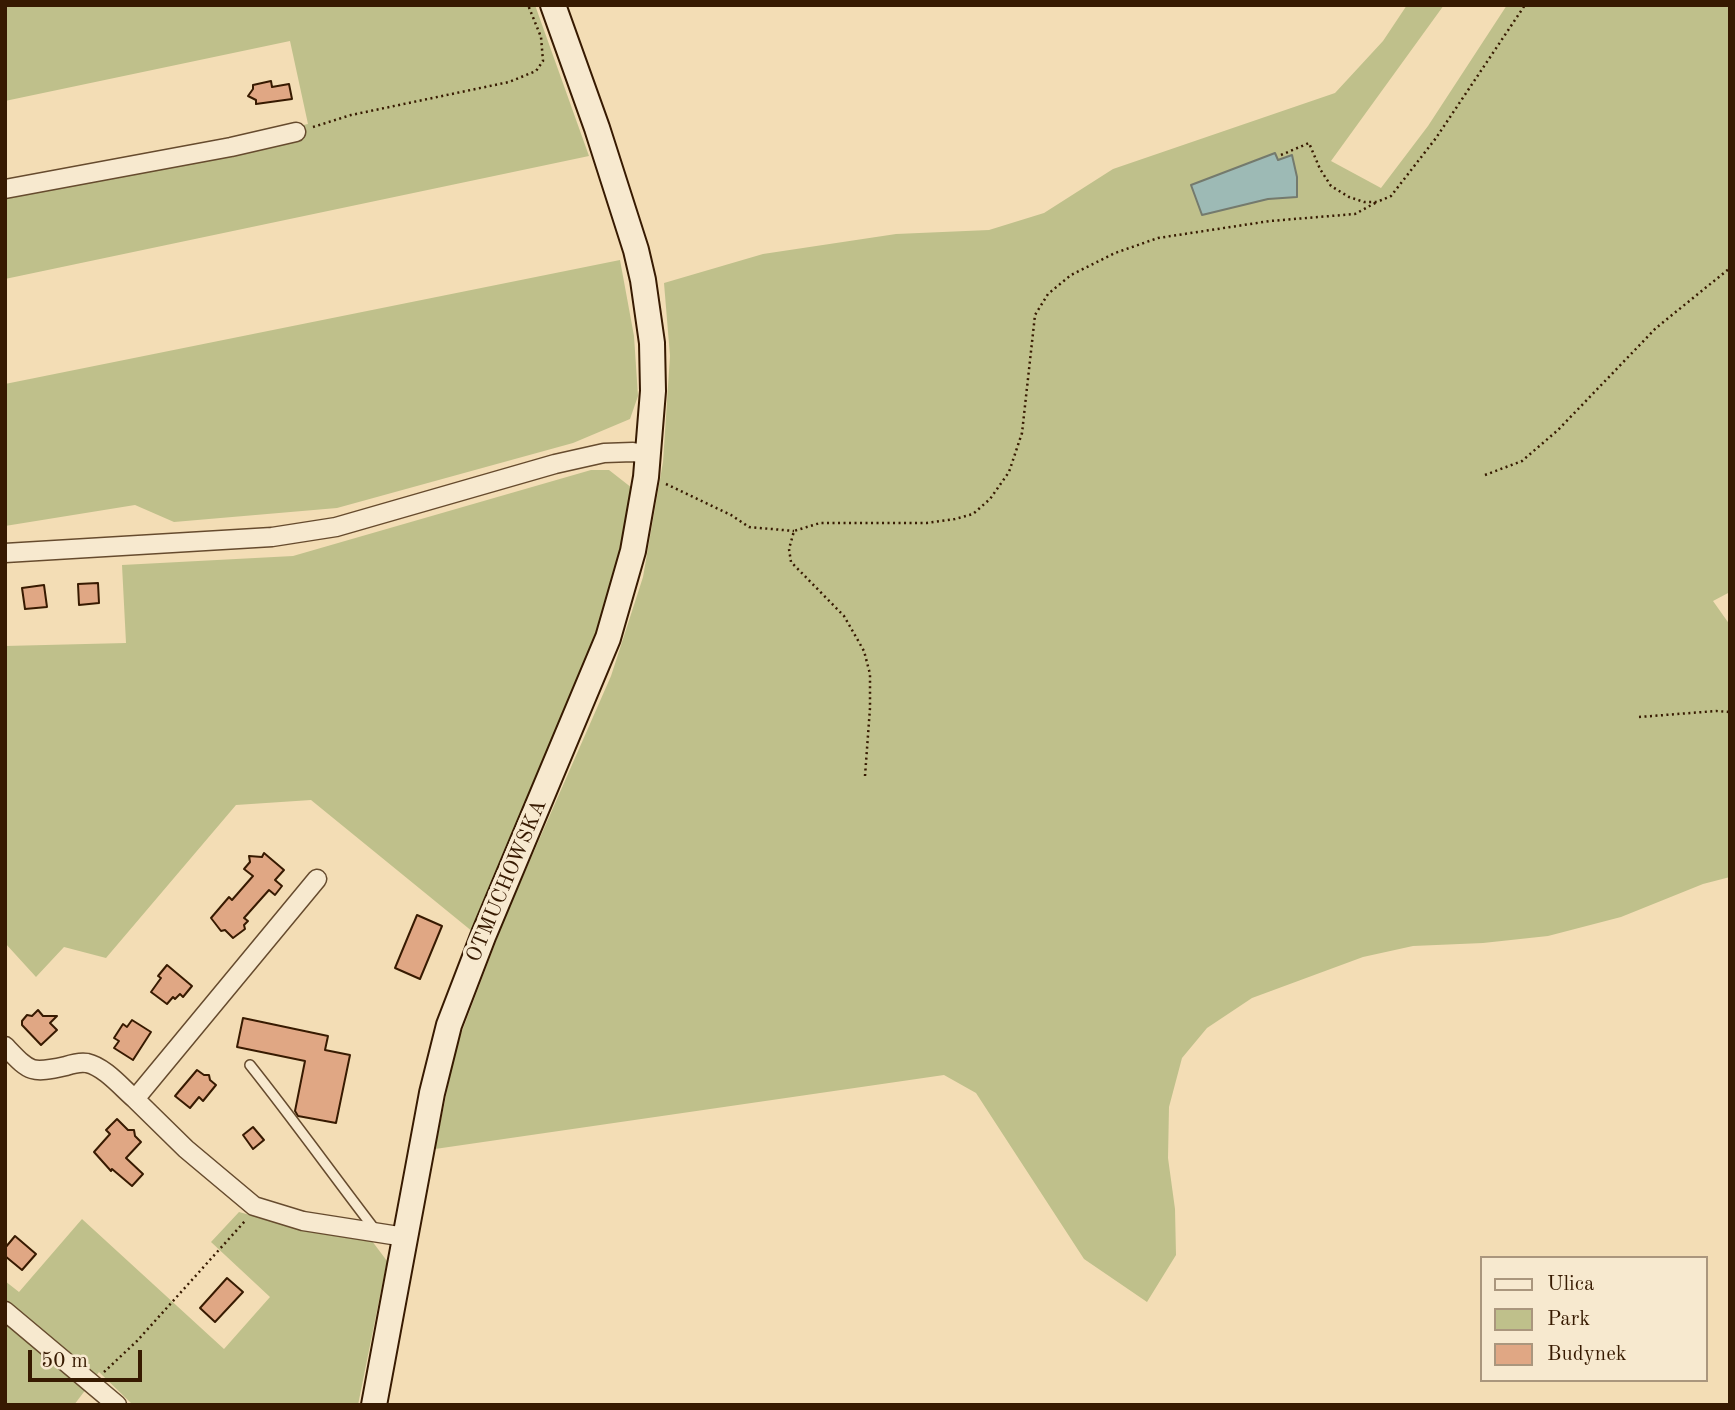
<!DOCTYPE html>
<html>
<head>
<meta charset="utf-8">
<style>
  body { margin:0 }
  #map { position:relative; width:1735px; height:1410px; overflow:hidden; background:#f3ddb5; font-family:"Old Standard TT",serif }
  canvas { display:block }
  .frame { position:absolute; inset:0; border:7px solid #371a01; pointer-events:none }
  .legend { position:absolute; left:1480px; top:1256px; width:228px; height:126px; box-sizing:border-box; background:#f7e9cf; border:2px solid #aa967d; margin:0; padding:9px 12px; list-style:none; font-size:21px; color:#371a01 }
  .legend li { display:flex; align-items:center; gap:14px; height:35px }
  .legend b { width:35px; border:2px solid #aa967d }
  .scale { position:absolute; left:28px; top:1350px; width:114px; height:32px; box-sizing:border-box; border:4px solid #371a01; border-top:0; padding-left:9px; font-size:21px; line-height:24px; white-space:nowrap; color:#371a01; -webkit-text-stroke:5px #f7e9cf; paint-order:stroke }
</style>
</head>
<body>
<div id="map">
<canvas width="1735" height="1410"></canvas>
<div class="frame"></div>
<ul class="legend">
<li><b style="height:9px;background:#f7e9cf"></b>Ulica</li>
<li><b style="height:19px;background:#bfc08b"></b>Park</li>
<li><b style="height:19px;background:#e0a784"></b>Budynek</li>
</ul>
<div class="scale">50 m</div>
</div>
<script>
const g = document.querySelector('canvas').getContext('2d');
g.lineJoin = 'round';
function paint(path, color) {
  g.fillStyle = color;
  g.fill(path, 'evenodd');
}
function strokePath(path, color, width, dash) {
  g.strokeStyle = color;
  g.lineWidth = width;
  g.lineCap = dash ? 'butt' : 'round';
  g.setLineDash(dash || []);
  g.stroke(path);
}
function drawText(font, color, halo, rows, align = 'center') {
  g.font = font + ' "Old Standard TT",serif';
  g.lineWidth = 7;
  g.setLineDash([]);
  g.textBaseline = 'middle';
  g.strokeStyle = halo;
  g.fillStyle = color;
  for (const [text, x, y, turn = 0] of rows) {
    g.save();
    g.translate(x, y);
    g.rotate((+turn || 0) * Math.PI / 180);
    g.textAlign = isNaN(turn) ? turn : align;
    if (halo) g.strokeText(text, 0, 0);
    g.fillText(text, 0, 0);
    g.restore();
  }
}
paint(new Path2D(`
  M5,5h530l54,151 -584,123v-90l303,-65 -18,-83 -285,60z
  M1407,5h37l-113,156 50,27 47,-62 79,-121h223v587l-17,9 17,24v252l-27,7 -82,33 -73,19 -65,7 -70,3 -50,11 -111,41 -45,30 -25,30 -13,49 -1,51 7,51 1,46 -29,47 -63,-43 -108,-166 -32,-18 -509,74 21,-102 50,-132 105,-239 32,-99 20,-115 7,-106 -6,-73 99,-29 133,-20 93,-4 55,-17 69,-44 222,-76 48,-52z
  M620,260l14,76 4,60 -8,23 -57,24 -236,65 -163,14 -39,-17 -130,21v-142z
  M591,470h18l23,18 1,13 -29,123 -131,308 -162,-132 -75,5 -130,153 -42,-11 -28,30 -31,-34v-297l121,-3 -4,-78 171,-9z
  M239,1212l69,19 64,10 15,20 -29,144h-225l-34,-33 -25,33h-69v-124l14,11 63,-73 142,130 46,-52 -59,-55z`), '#bfc08b');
const water = new Path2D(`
  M1275,153l3,7 14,-5 5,22v20l-29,2 -66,16 -11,-30z`);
paint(water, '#9dbab5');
strokePath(water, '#747a6d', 2);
const building = new Path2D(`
  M271,81l1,6 17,-3 3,15 -36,5v-4l-8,-4 5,-7v-4z
  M98,583l1,20 -20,2 -1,-21z
  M44,585l3,22 -22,2 -3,-21z
  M264,853l20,17 -9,10 7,6 -7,9 -6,-5 -25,28 4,3 -4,4 1,4 -12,9 -8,-8 -4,1 -10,-13 18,-21 3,3 21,-24 -9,-7 6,-7 -1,-6 13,1z
  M417,915l25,11 -22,53 -25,-11z
  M167,965l25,21 -9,11 -3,-3 -5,5 -2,-2 -6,7 -16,-12 10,-14 -3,-2z
  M38,1010l5,6h14l-7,7 7,7 -16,15 -19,-20v-4l5,-6 5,1z
  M243,1018l85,18 -3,14 25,5 -14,68 -38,-7 -3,-5 10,-50 -68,-14z
  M132,1020l19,12 -18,28 -19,-12 5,-7 -5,-3 9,-14 4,3z
  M197,1070l7,5h5l1,5 6,5 -13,16 -4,-4 -9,11 -15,-12z
  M117,1119l11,11h6l1,6 6,6 -15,16 17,16 -11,12 -20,-17 -1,2 -17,-19 16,-18 -4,-4z
  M253,1127l11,13 -11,9 -10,-14z
  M15,1236l21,18 -14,16 -17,-14v-8z
  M227,1278l16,14 -28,30 -15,-14z`);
paint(building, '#e0a784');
strokePath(building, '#371a01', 2);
const service = new Path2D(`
  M250,1065c43,54 83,110 126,166`);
const minor = new Path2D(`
  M5,189l226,-42 65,-15
  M5,553l267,-16 64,-10 219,-63 49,-11 29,-1 16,3
  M5,1046c25,26 25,28 61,20 6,-2 15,-4 21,-3 18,4 35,25 48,36l182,-220
  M135,1099l51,50 68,57 49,15 102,16
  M5,1311l112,94`);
const secondary = new Path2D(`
  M374,1405l58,-312 17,-68 35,-91 124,-296 25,-87 13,-74 7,-86 -1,-48 -9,-63 -7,-30 -39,-122 -44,-123`);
strokePath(service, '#664b2e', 12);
strokePath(minor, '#664b2e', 21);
strokePath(secondary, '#371a01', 28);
strokePath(new Path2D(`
  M313,127l38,-12 158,-33 27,-11 7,-10 -2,-24 -13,-32
  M1281,155l28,-12 11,26 11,17 18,11 15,5h13l14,-6 45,-58 89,-133
  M1485,475l37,-14 36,-31 98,-102 74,-60
  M666,484l65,31 18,12 45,4
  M1639,717l77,-6 14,1
  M865,776l5,-68v-34l-6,-23 -20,-35 -53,-54 -2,-13 5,-18 26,-8h107l28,-4 18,-5 17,-15 19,-27 13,-39 13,-118 13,-21 23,-19 44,-22 43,-15 112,-17 85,-7 22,-12
  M104,1372l33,-31 108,-120`), '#371a01', 2.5, [2, 3.5]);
strokePath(service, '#f7e9cf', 9);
strokePath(minor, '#f7e9cf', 18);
strokePath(secondary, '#f7e9cf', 24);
drawText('21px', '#371a01', '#f7e9cf', [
  ["OTMUCHOWSKA",507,881,-67]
]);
</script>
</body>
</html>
